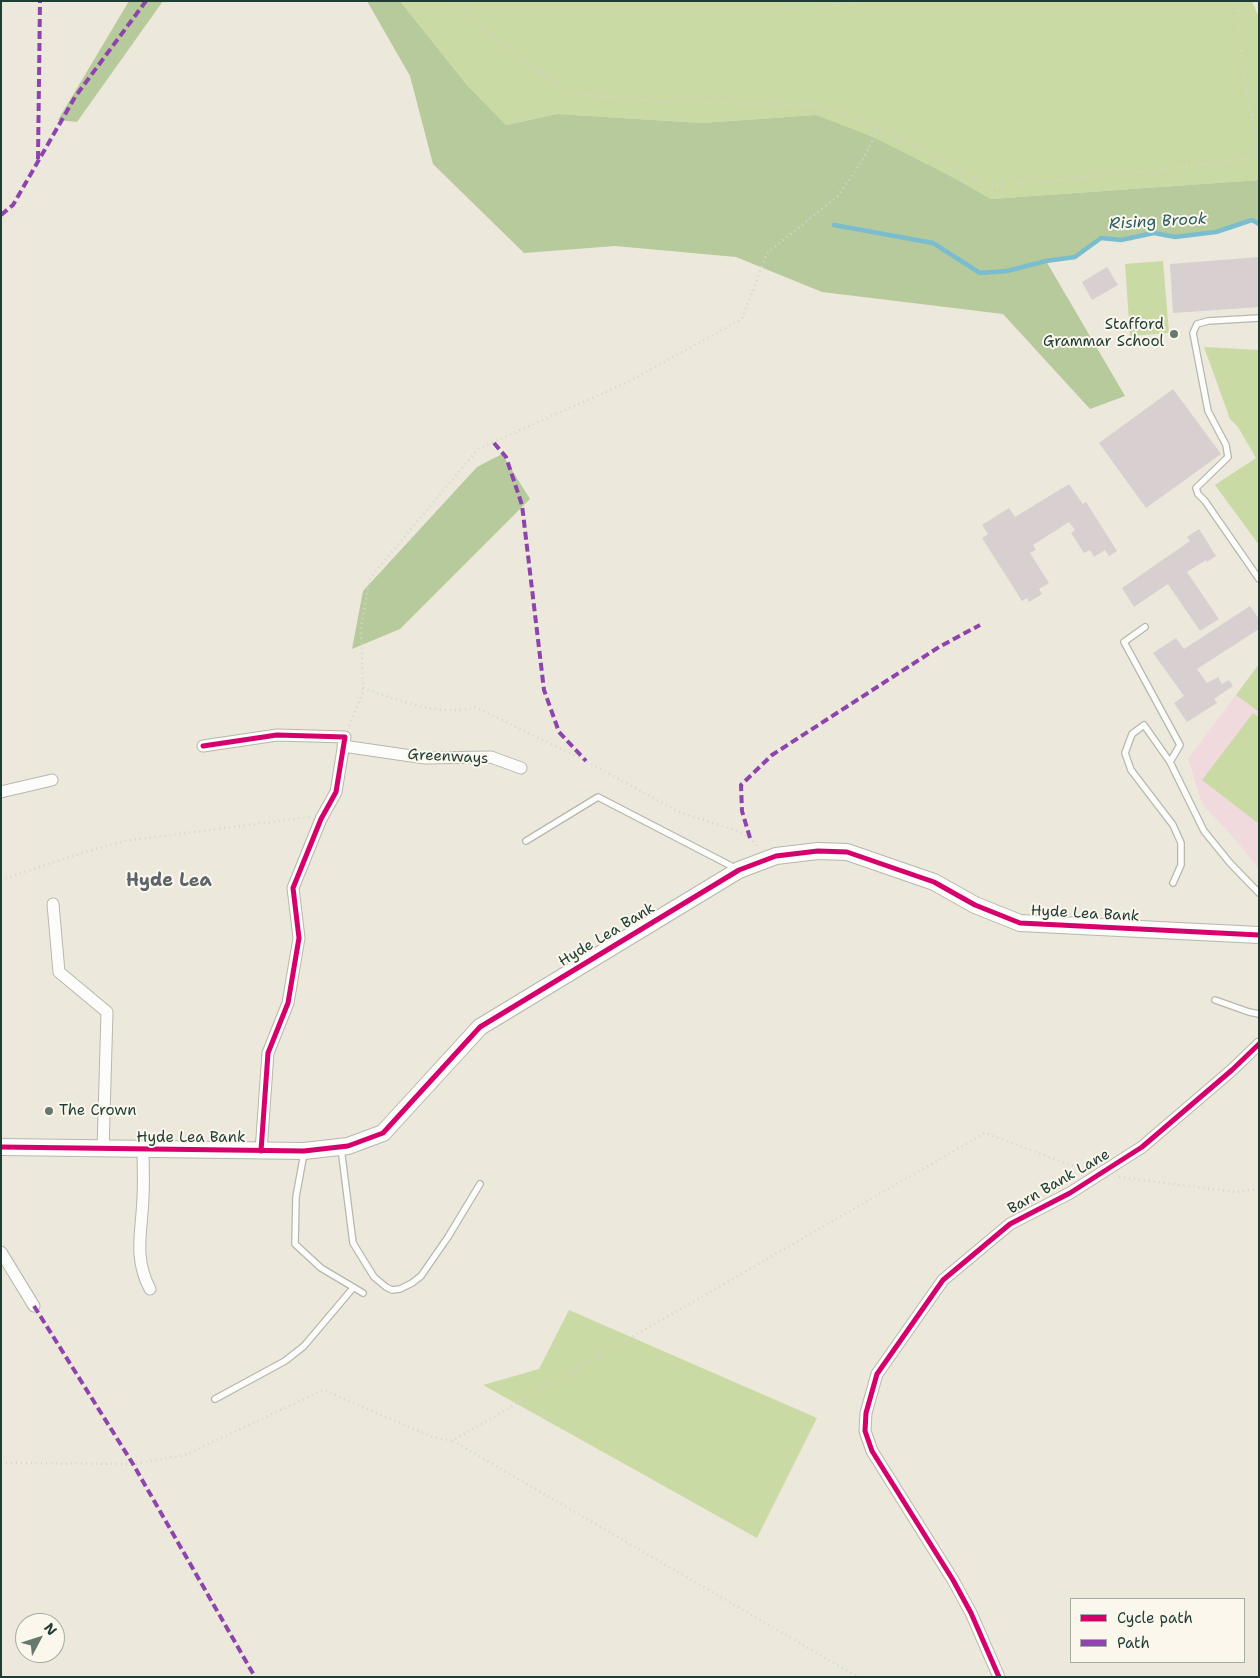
<!DOCTYPE html>
<html>
<head>
<meta charset="utf-8">
<style>
  body { margin:0 }
  #map { position:relative; width:1260px; height:1678px; overflow:hidden; background:#ede8dc; font-family:"Shantell Sans",sans-serif }
  canvas { display:block }
  .frame { position:absolute; inset:0; border:2px solid #1f3d34; pointer-events:none }
  .legend { position:absolute; left:1070px; top:1598px; width:175px; height:65px; box-sizing:border-box; background:#fbf7ec; border:1px solid #a3ada2; margin:0; padding:6px 9px; list-style:none; font-size:15px; color:#1f3d34 }
  .legend li { display:flex; align-items:center; gap:10px; height:25px }
  .legend b { width:25px; border:1px solid #a3ada2 }
  .north { position:absolute; left:15px; top:1613px; width:50px; height:50px; box-sizing:border-box; background:#fbf7ec; border:1px solid #a3ada2; border-radius:50%; rotate:50deg; font-size:14px; font-weight:700; line-height:20px; text-align:center; color:#1f3d34 }
  .north::after { content:''; display:block; margin:auto; width:18px; height:22px; background:#67796f; clip-path:polygon(50% 0,100% 100%,50% 72%,0 100%) }
</style>
</head>
<body>
<div id="map">
<canvas width="1260" height="1678"></canvas>
<div class="frame"></div>
<ul class="legend">
<li><b style="height:6px;background:#d6006c"></b>Cycle path</li>
<li><b style="height:6px;background:#8e44ad"></b>Path</li>
</ul>
<div class="north">N</div>
</div>
<script>
const g = document.querySelector('canvas').getContext('2d');
g.lineJoin = 'round';
function paint(path, color) {
  g.fillStyle = color;
  g.fill(path, 'evenodd');
}
function strokePath(path, color, width, dash) {
  g.strokeStyle = color;
  g.lineWidth = width;
  g.lineCap = dash ? 'butt' : 'round';
  g.setLineDash(dash || []);
  g.stroke(path);
}
function drawText(font, color, halo, rows, align = 'center') {
  g.font = font + ' "Shantell Sans",sans-serif';
  g.lineWidth = 4;
  g.setLineDash([]);
  g.textBaseline = 'middle';
  g.strokeStyle = halo;
  g.fillStyle = color;
  for (const [text, x, y, turn = 0] of rows) {
    g.save();
    g.translate(x, y);
    g.rotate((+turn || 0) * Math.PI / 180);
    g.textAlign = isNaN(turn) ? turn : align;
    if (halo) g.strokeText(text, 0, 0);
    g.fillText(text, 0, 0);
    g.restore();
  }
}
paint(new Path2D(`
  M1259,664v205l-21,-26 -36,-40 -14,-44z`), '#f1dadd');
paint(new Path2D(`
  M400,1h852l7,17v162l-268,19 -33,-19 -142,-65 -115,8 -144,-9 -51,11 -39,-40z
  M1163,261l6,72 -39,3 -5,-72z
  M1204,347l55,3v195l-44,-60 41,-27 -18,-31 -8,-8z
  M1259,664v48l-23,-17z
  M1253,713l6,4v107l-57,-44z
  M569,1310l248,108 -60,120 -274,-153 56,-16z`), '#cadaa4');
paint(new Path2D(`
  M129,1h34l-86,121 -19,-2z
  M367,1h33l67,84 39,40 51,-11 144,9 115,-8 57,22 85,43 33,19 268,-19v44l-7,-4 -36,12 -41,5 -21,-4 -33,7 -20,-2 -26,19 -29,4 79,135 -35,13 -87,-95 -181,-22 -86,-35 -121,-11 -91,7 -91,-89 -23,-88z
  M502,454l28,45 -130,130 -48,20 11,-58 114,-124z`), '#b7ca9c');
strokePath(new Path2D(`
  M834,225l99,18 47,30 27,-2 39,-10 29,-4 26,-19 20,2 33,-7 21,4 41,-5 36,-12 7,4`), '#7abdce', 4.5);
paint(new Path2D(`
  M1259,257v50l-86,6 -3,-49z
  M1107,267l11,18 -26,15 -10,-18z
  M1173,389l48,65 -75,54 -47,-65z
  M1069,484l14,20 3,-2 31,49 -8,5 -4,-6 -11,7 -4,-7 -6,3 -13,-20 4,-3 -6,-8 -36,23 3,5 -6,3 19,30 -10,6 3,5 -13,8 -2,-4 -5,3 -40,-63 6,-4 -6,-9 27,-17 6,9z
  M1199,529l17,27 -9,6 -1,-2 -19,12 32,47 -19,12 -32,-47 -34,23 -12,-19 68,-47 -3,-4z
  M1250,606l9,13v10l-62,40 10,14 11,-6 4,7 7,-4 4,6 -19,13 3,4 -30,19 -13,-19 10,-7 -31,-43 23,-15 8,11z`), '#d8cfd1');
const lane = new Path2D(`
  M1259,318l-51,3 -11,3 -4,9 15,78 18,34 2,12 -32,31 2,6 7,7 54,78
  M1145,627l-21,15 56,103 -10,17
  M526,841l72,-44 139,72
  M1173,883l8,-18v-22l-8,-18 -42,-55 -6,-17 7,-19 12,-9 26,37 34,69 26,32 29,30
  M1215,1000l34,12 10,2
  M341,1148l12,95 21,34 12,10 6,3 8,-1 12,-6 9,-7 27,-39 32,-53
  M304,1153l-8,44 -1,47 26,24 42,25
  M215,1399l70,-38 19,-15 49,-58`);
const street = new Path2D(`
  M203,746l74,-11 68,2 -9,55 -15,27 -28,69 6,50 -11,65 -20,50 -7,98
  M343,746l82,12 66,-1 30,11
  M1,792l51,-12
  M53,904l6,68 48,40 -4,138
  M143,1150c0,16 1,31 0,47 -1,34 -10,60 7,92
  M1,1252l33,54
  M999,1677l-28,-64 -18,-33 -81,-129 -7,-20 1,-18 11,-39 66,-94 67,-56 60,-31 72,-46 90,-77 27,-26`);
const secondary = new Path2D(`
  M1,1147l303,4 44,-5 35,-13 97,-106 259,-157 37,-14 42,-5 29,1 87,30 41,23 45,18 239,12`);
strokePath(lane, '#b7b7ae', 8);
strokePath(street, '#b7b7ae', 13);
strokePath(secondary, '#b7b7ae', 18);
strokePath(new Path2D(`
  M453,1l49,44 70,49 74,6 96,4 72,1 33,10 31,14 110,57 156,-14 114,-15 -16,-92 -5,-64
  M785,1l2,8 83,-8
  M363,688c33,11 78,30 112,19l111,54 93,51 56,18 15,8 8,9
  M349,726l13,-31 1,-7 -2,-62 9,-48 108,-129 148,-66 116,-64 25,-66 70,-56 25,-36 16,-32
  M1,880l71,-24 52,-15 186,-24
  M1119,1177l116,15 24,-3
  M453,1441l405,236
  M1,1463l132,1 52,-9 138,-65 110,47 19,4 533,-308 99,37`), '#d5d5d2', 2.5, [1, 4]);
strokePath(lane, '#fcfcfa', 5.5);
strokePath(street, '#fcfcfa', 11);
strokePath(secondary, '#fcfcfa', 16);
strokePath(new Path2D(`
  M38,159l2,-158
  M1,215l12,-10 62,-108 71,-96
  M494,443l12,14 16,48 22,185 15,42 27,29
  M750,838l-8,-27 -1,-26 31,-30 167,-108 41,-22
  M34,1306l99,158 122,213`), '#8e44ad', 4, [8, 4]);
strokePath(new Path2D(`
  M203,746l74,-11 68,2 -9,55 -15,27 -28,69 6,50 -11,65 -20,50 -7,98
  M1,1147l303,4 44,-5 35,-13 97,-106 259,-157 37,-14 42,-5 29,1 87,30 41,23 45,18 239,12
  M999,1677l-28,-64 -18,-33 -81,-129 -7,-20 1,-18 11,-39 66,-94 67,-56 60,-31 72,-46 90,-77 27,-26`), '#d6006c', 5);
for (const [x, y, r, color] of [
  [1174,334,5,"#67796f"],
  [49,1111,5,"#67796f"]
]) {
  const dot = new Path2D();
  dot.arc(x, y, r, 0, 2 * Math.PI);
  g.fillStyle = color;
  g.fill(dot);
  strokePath(dot, '#fbf7ec', 2);
}
drawText('15px', '#1f3d34', '#fbf7ec', [
  ["Stafford",1164,325],
  ["Grammar School",1164,342],
  ["The Crown",59,1111,"left"]
], 'right');
drawText('15px', '#1f3d34', '#fbf7ec', [
  ["Greenways",448,757,3],
  ["Hyde Lea Bank",1085,914,3],
  ["Hyde Lea Bank",607,935,-31],
  ["Hyde Lea Bank",191,1138],
  ["Barn Bank Lane",1059,1182,-30]
]);
drawText('italic 16px', '#2c5e60', '#fbf7ec', [
  ["Rising Brook",1158,222,-3]
]);
drawText('bold 18px', '#5d646c', '#fbf7ec', [
  ["Hyde Lea",169,881]
]);
</script>
</body>
</html>
